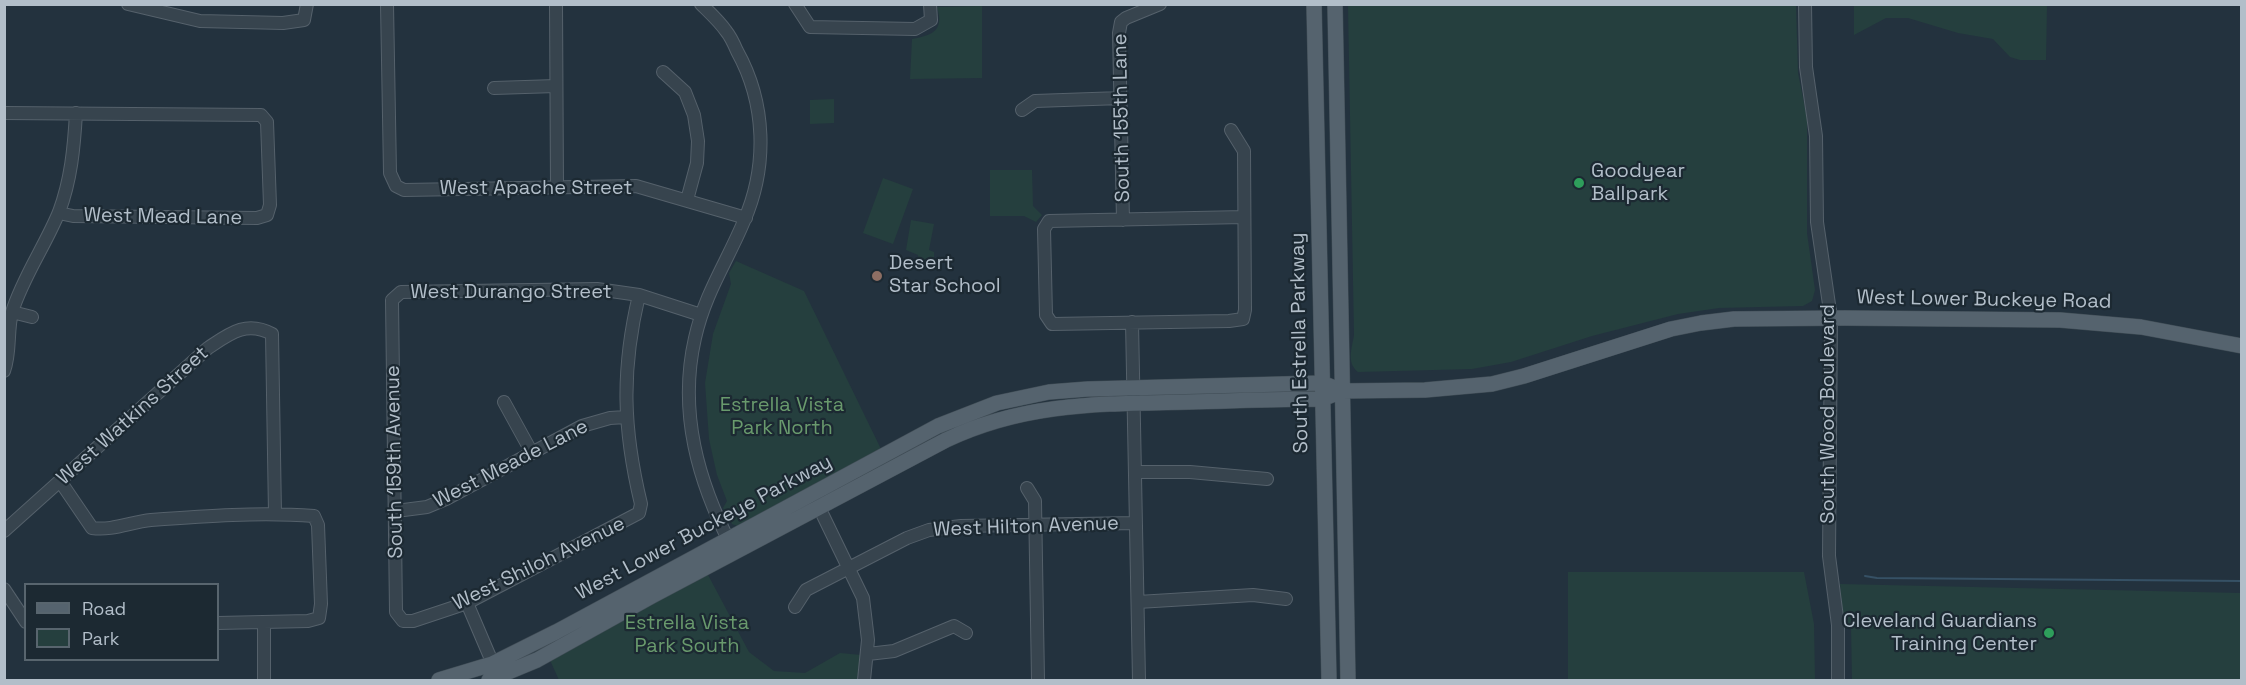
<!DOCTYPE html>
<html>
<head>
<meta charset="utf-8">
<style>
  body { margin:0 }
  #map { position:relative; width:2246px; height:685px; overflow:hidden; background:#23323e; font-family:"Space Grotesk",sans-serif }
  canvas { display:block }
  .frame { position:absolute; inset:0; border:6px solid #b2bec9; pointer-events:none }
  .legend { position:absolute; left:24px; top:583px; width:195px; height:78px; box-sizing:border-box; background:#1c2932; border:2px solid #58656e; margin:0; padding:8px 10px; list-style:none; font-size:18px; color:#b2bec9 }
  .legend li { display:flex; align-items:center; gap:12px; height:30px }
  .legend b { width:30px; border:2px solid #58656e }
</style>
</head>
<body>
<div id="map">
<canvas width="2246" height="685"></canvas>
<div class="frame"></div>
<ul class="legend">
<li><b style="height:8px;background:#55636e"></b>Road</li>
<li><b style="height:16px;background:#253f3e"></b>Park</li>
</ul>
</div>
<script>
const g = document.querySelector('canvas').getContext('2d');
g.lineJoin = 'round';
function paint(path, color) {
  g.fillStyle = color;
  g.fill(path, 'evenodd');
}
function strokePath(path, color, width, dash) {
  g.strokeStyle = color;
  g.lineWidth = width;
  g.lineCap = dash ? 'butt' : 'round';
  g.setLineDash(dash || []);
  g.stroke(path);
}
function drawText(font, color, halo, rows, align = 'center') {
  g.font = font + ' "Space Grotesk",sans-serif';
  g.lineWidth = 4.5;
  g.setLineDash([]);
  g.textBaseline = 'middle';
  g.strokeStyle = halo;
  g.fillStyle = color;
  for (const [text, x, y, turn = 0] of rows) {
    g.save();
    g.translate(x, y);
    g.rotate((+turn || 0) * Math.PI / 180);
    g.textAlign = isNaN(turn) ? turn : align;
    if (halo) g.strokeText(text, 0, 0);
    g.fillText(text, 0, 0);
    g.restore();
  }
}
paint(new Path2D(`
  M1348,5h448l2,68 9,45v115l8,57 -3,11 -9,5 -84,2 -41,6 -86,22 -81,26 -39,7 -114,3c-12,-9 -6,-24 -4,-37z
  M1854,5h193l-1,55h-26l-10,-3 -17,-18 -35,-6 -50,-15h-22l-32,17z
  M982,6v72l-72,1 2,-40c22,-4 32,-9 25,-32z
  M834,99v24l-24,1v-24z
  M990,170h42l1,36 9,9 -6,7 -12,-6h-34z
  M883,178l30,11 -20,55 -30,-11z
  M911,220l23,4 -5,26 5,2v12l-15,-1 -1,-8 -12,-5z
  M736,261l68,30 77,158 -144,77 -5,-2 -9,-16 4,-7 -10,-26 -8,-36 -4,-56 8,-49 18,-50 -2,-11z
  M1568,572h236l10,52 1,56h-247z
  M707,573l42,79 25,19 31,2 35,-20 21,2 -4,25h-298l-10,-22z
  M1840,584l401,9v87h-389l-1,-54 -7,3z`), '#253f3e');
strokePath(new Path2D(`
  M1865,576l12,2 365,3`), '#365165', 2);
const minor = new Path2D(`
  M128,4l72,17 83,2 21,-3 3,-16
  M387,4l3,169 6,13 8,4 232,-4 110,32
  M556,4l1,183
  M701,4c9,9 18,17 25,27 5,6 8,13 11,20 29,52 31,115 7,170 -17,41 -39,72 -49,117 -17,74 3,144 37,209
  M795,4l15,23 105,2 16,-9 -1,-16
  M1805,4l1,63 10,69 1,86 14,96 -2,238 9,69v55
  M663,72l22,20 9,23 4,26 -1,22 -10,37
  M494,88l62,-2
  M1022,110l13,-9 86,-3
  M4,113l257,2 6,7 3,83 -3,10 -10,3 -184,-2 -14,-3
  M1231,130l13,21 1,159 -2,9 -14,2 -177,3 -6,-9 -2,-86 5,-8 195,-4
  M1123,220l-4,-187 2,-11 5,-4 34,-14
  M639,295c-18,76 -16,134 2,209l-2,9 -172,90 -54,18h-10l-7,-9 -4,-312 9,-8 196,-3 42,6 62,20
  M12,312l20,5
  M1132,322l7,358
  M4,371c7,-19 3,-39 8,-59 11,-35 33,-66 47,-100 12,-32 15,-64 17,-99
  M504,402l28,51
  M1135,472h55l77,7
  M60,481l32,47c20,3 39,-6 59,-8 54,-4 109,-8 163,-4l4,9 3,79 -2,14 -11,3 -90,2
  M1027,488l8,13 3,179
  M816,501l47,97 5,42 -4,40
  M396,511l31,-4 19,-8 136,-73 28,-8 16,-1
  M4,531l204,-183c21,-14 38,-28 64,-14l3,180
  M4,589l22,33
  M1138,602l115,-7 33,4
  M467,603l29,68
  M795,607l11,-17 101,-52 22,-8 32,-4 175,-3
  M264,622v58
  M868,654l26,-3 60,-25 12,7`);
const major = new Path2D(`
  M1314,4l15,676
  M1335,4l13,676
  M439,680l53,-16 64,-32 382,-206 59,-23 52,-11 39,-3 234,-6 20,8
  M489,680l48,-20 115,-64 294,-156c80,-38 156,-36 243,-38 44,-1 89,-3 133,-3l20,-8 83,-1 67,-6 32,-8 147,-47 30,-6 33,-4 111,-1 215,2 81,7 101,19`);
strokePath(minor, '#55616b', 14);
strokePath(major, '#404d56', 16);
strokePath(minor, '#37444e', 12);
strokePath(major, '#55636e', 15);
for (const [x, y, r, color] of [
  [1579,183,6,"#2e9e5b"],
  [877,276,6,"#8d6e63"],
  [2049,633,6,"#2e9e5b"]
]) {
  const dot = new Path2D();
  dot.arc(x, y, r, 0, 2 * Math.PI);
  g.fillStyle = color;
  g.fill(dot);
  strokePath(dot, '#1c2932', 2);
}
drawText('20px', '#b2bec9', '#1c2932', [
  ["South 155th Lane",1122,118,-91],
  ["West Apache Street",536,189],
  ["West Mead Lane",163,217,1],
  ["West Durango Street",511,293],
  ["West Lower Buckeye Road",1984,300,1],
  ["South Estrella Parkway",1300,343,-91],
  ["South Wood Boulevard",1829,414,-90],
  ["West Watkins Street",133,416,-42],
  ["South 159th Avenue",395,462,-91],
  ["West Meade Lane",511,464,-27],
  ["West Hilton Avenue",1026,527,-2],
  ["West Lower Buckeye Parkway",704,528,-28],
  ["West Shiloh Avenue",539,564,-26]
]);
drawText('20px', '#b2bec9', '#1c2932', [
  ["Goodyear",1591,172],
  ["Ballpark",1591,195],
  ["Desert",889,264],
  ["Star School",889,287],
  ["Cleveland Guardians",2037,622,"right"],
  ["Training Center",2037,645,"right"]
], 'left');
drawText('20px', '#699a6d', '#1c2932', [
  ["Estrella Vista",782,406],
  ["Park North",782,429],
  ["Estrella Vista",687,624],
  ["Park South",687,647]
]);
</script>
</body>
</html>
